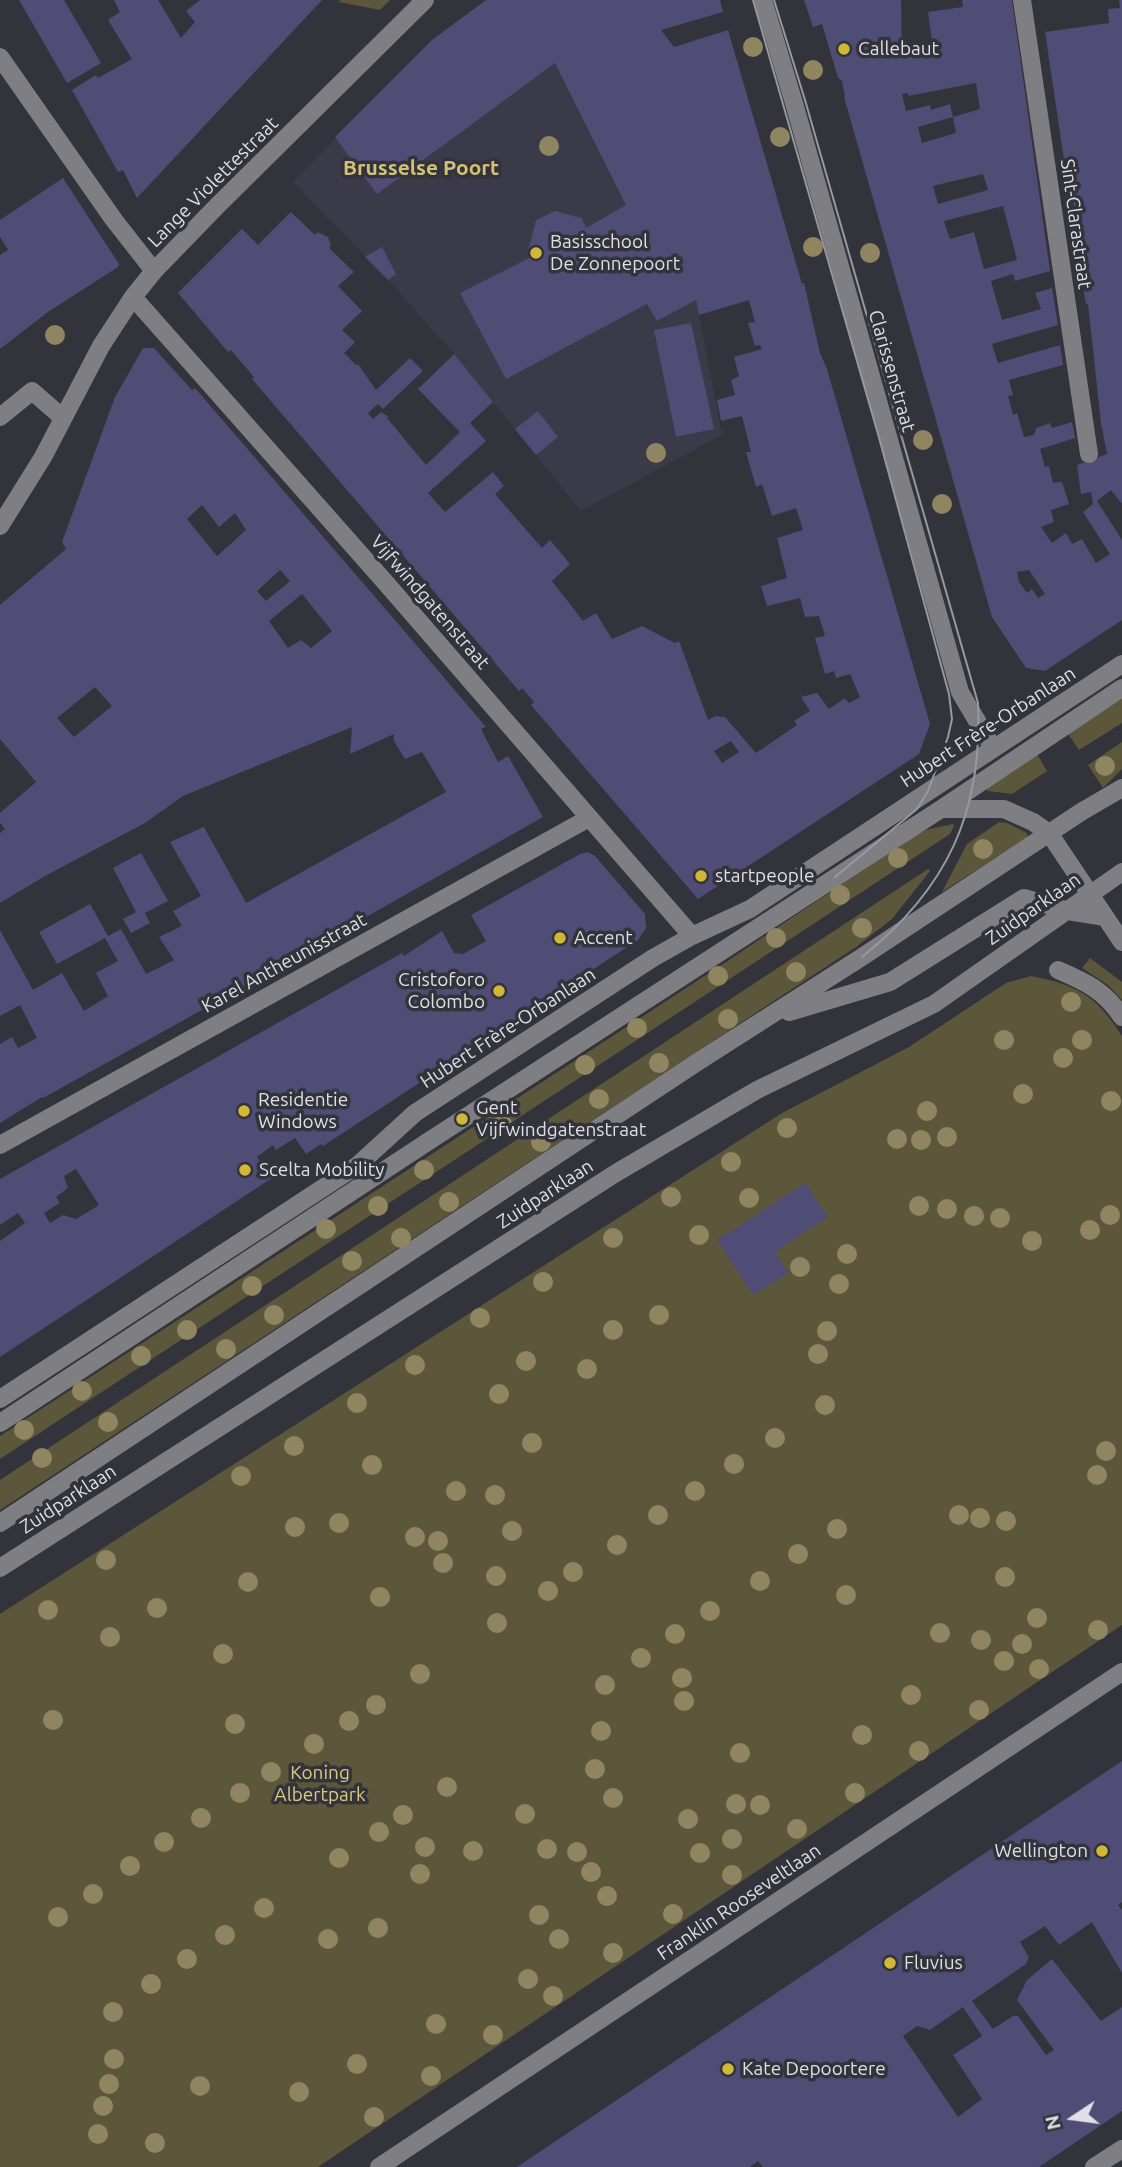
<!DOCTYPE html>
<html>
<head>
<meta charset="utf-8">
<style>
  body { margin:0 }
  #map { position:relative; width:1122px; height:2167px; overflow:hidden; background:#33333c; font-family:Ubuntu,sans-serif }
  canvas { display:block }
  .north { position:absolute; left:1038px; top:2083px; width:70px; height:70px; -webkit-text-stroke:5px #33333c; paint-order:stroke; rotate:257deg; font-size:19px; font-weight:700; line-height:28px; text-align:center; color:#dfdfe5 }
  .north::after { content:''; display:block; margin:auto; width:24px; height:32px; background:#dfdfe5; clip-path:polygon(50% 0,100% 100%,50% 72%,0 100%) }
</style>
</head>
<body>
<div id="map">
<canvas width="1122" height="2167"></canvas>
<div class="north">N</div>
</div>
<script>
const g = document.querySelector('canvas').getContext('2d');
g.lineJoin = 'round';
function paint(path, color) {
  g.fillStyle = color;
  g.fill(path, 'evenodd');
}
function strokePath(path, color, width, dash) {
  g.strokeStyle = color;
  g.lineWidth = width;
  g.lineCap = dash ? 'butt' : 'round';
  g.setLineDash(dash || []);
  g.stroke(path);
}
function drawText(font, color, halo, rows, align = 'center') {
  g.font = font + ' Ubuntu,sans-serif';
  g.lineWidth = 7;
  g.setLineDash([]);
  g.textBaseline = 'middle';
  g.strokeStyle = halo;
  g.fillStyle = color;
  for (const [text, x, y, turn = 0] of rows) {
    g.save();
    g.translate(x, y);
    g.rotate((+turn || 0) * Math.PI / 180);
    g.textAlign = isNaN(turn) ? turn : align;
    if (halo) g.strokeText(text, 0, 0);
    g.fillText(text, 0, 0);
    g.restore();
  }
}
paint(new Path2D(`
  M486,0h123l86,293 27,142 -141,76 -127,-157 -66,-74 -95,-98 139,-142z`), '#3a3a49');
paint(new Path2D(`
  M340,0h50l-10,10 -41,-8z
  M1122,699v24l-43,27 -11,-16z
  M1122,742v27l-19,19 -15,-23z
  M1037,754l10,17 -35,23 -25,-3v-4z
  M999,822l8,1 20,10 1,4 -86,55 25,-48z
  M953,824l1,2 -4,8 -950,625v-23l726,-474 195,-131z
  M928,869l2,2 -38,48 -36,28 -856,563v-30z
  M1090,958l32,24v18l-14,-15 -26,-17z
  M1031,976c46,9 65,19 91,60v589l-804,542h-318v-553l782,-501 127,-66 97,-64z`), '#5c563b');
paint(new Path2D(`
  M19,0h45l37,63 -34,20z
  M114,0h44l23,38 14,-16 -9,-11 14,-11h122l-185,198 -14,-28 -5,2 -46,-82 24,-15 2,3 34,-19 -24,-39 12,-8z
  M486,0h234l3,12 -62,18 13,17 54,-17 74,254 2,-1 16,70 7,16 103,355 -11,30 -221,145 -162,-188 -5,-6 3,-3 -12,-14 -3,3 -267,-312 2,-2 -23,-27 -3,2 -50,-59 64,-64 16,16 33,-33 24,23 2,-3 11,5 3,8 -2,3 25,24 -16,14 24,25 -20,19 13,12 -11,11 12,12 2,-1 18,26 34,-32 13,13 -40,38 -5,-5 -10,9 5,6 8,-7 8,5 -2,1 39,47 34,-33 -42,-43 36,-35 39,48 -23,21 16,18 -58,52 17,19 48,-40 11,14 -9,8 47,54 8,-8 20,24 -18,17 31,40 13,-8 16,26 30,-13 33,17 4,-2 29,79 8,-4 9,1 31,36 41,-28 -3,-4 16,-10 -9,-14 16,-4 12,16 16,-11 4,5 11,-6 -10,-23 -14,4 -2,-7 -9,3 -10,-36 10,-2 -6,-20 -14,1 -5,-19 -33,8 -6,-20 26,-8 -10,-40 26,-8 -7,-22 -24,8 -10,-32 -6,3 -10,-35h5l-9,-36 -21,5 -4,-21 18,-5 -4,-15 8,-4 -5,-19 28,-8 -2,-4 -5,1 -7,-23 7,-1 -6,-22 -50,15 -3,-15 -39,21 -10,-17 -141,75 -46,-86 73,-37 -4,-8 7,-28 19,-9 27,7 4,10 40,-23 -71,-142 -178,131 -42,-57 97,-97zM731,741l8,11 -17,11 -8,-12z
  M804,0h97l1,51 31,-4 -5,-35 35,-5 -1,-7h50l38,271 -35,10 -2,-7 -22,7 11,39 39,-11 -6,-16 17,-5 6,37 -66,19 6,19 62,-18 3,20 -54,15 4,15 -5,1 5,19 4,-2 7,24 10,-2 2,-7 14,-5 2,5 20,-6 3,16 -35,11 5,18 4,-1 4,17 9,-1 7,22 -18,6 3,12 -13,5 11,16 14,-10 6,11 10,-5 14,24 14,-9 -27,-42 10,-8 -2,-12 -10,2 -4,-29 30,-11 -6,-31 -13,-119h-2l-1,-5 -13,-84 3,-1 -5,-34h-3l-22,-148 64,-9 -1,-14 12,-1 -1,-8h3v504l-11,-14 -14,11 25,39v80l-77,51 -19,-3 -34,-51 -148,-520 1,-1 -3,-15 -4,-3 -16,-54 -9,3zM976,83l4,26 -27,8 3,16 -34,10 -4,-16 35,-10 -3,-13 -19,6 -1,-5 -24,6 -4,-17 6,-1v3zM983,174l5,16 -50,14 -5,-18zM1003,206l14,54 -33,9 -10,-37 -24,7 -6,-18zM1029,570l16,24 -7,4 -6,-9 -5,4 -8,-11 -2,-10z
  M63,178l56,86 -1,3 -70,45 -48,37v-94l8,-5 -8,-13v-17z
  M382,247l14,27 -8,6 -23,-23z
  M691,323l23,106 -38,8 -22,-107z
  M143,348h11l38,42 3,-2 212,246 79,93 -5,2 17,33 10,-6 35,61 -368,208 -132,73 -1,-1 -42,26v-79l12,-7 6,11 19,-10 -17,-33 -20,11v-86l33,60 29,-17 22,38 24,-15 -12,-23 22,-12 -13,-23 -48,26 -18,-32 51,-28 18,32 13,-7 25,45 28,-14 -15,-23 23,-11 -9,-15 28,-15 -31,-54 34,-15 42,76 200,-111 -24,-40 -17,7 -11,-18v-7l-44,20 2,-27 -169,69 -38,27 -100,53 -45,27v-70l5,-4 -5,-6v-10l36,-31 -36,-43v-134l66,-56 -4,-7 53,-145zM202,505l17,22 16,-14 11,17 -29,26 -30,-37zM280,570l10,11 -24,20 -9,-10zM302,594l30,37 -21,17 -10,-8 -13,8 -19,-27zM95,687l17,19 -38,31 -17,-19z
  M538,411l20,26 -22,18 -21,-26z
  M588,852l7,4 50,58 1,14 -8,12 -315,206 -2,-2 -15,10 -11,-16 -19,12 -3,-5 -16,12 15,21 -272,179v-116l25,-18 -7,-10 -18,12v-46l402,-226 2,3 38,-25 12,22 9,1 23,-13 -15,-26 109,-61zM76,1169l23,36 -23,14 -13,-4 -13,8 -6,-10 16,-10 -4,-6 12,-9 -4,-12z
  M141,853l27,48 -23,12 5,10 -19,10 -8,-14 13,-7 -23,-44z
  M805,1183l23,34 -53,35 13,21 -35,22 -36,-55z
  M1122,1761v141l-4,3 4,5v63l-30,-51 -33,23 -14,-19 -25,16 9,15 -3,7 -54,37 21,28 20,-13h5l28,39 8,-5 -37,-50 10,-20 25,-21 49,62 21,-14v104l-83,56h-276l-5,-6 -8,6h-233zM963,2007l19,29 -29,19 29,44 -24,18 -55,-81 14,-10 13,4z`), '#4f4c75');
strokePath(new Path2D(`
  M763,0l31,103 166,589 33,56
  M1022,0l67,454
  M0,57l114,163 40,51
  M133,297l252,285 307,354
  M0,417l32,-26 31,27
  M0,526l43,-69 58,-111 32,-49 21,-26 63,-65 208,-206
  M941,809h63l29,13 16,11 73,109
  M1058,970c28,12 47,21 64,47
  M789,1012l101,-30 134,-84 44,13 37,6
  M0,1145l589,-327
  M0,1399l358,-234 57,-52 238,-155 39,-22 58,-27 372,-245
  M0,1423l432,-284 509,-330 181,-121
  M0,1523l699,-462 163,-104 219,-145 41,-24
  M0,1568l616,-395 141,-83 177,-86 188,-132
  M379,2167l743,-495
  M1094,2167l28,-18`), '#7e7e83', 18);
strokePath(new Path2D(`
  M753,0l125,434 71,260 3,25 -4,18 -20,54 -11,18 -82,68
  M774,0l31,100 173,603c5,109 -31,186 -116,254`), '#9898a0', 2);
g.fillStyle = '#8f8661';
for (const [x, y] of [
  [753,47],
  [813,70],
  [780,137],
  [549,146],
  [813,247],
  [870,253],
  [55,335],
  [923,440],
  [656,453],
  [942,504],
  [1105,766],
  [983,849],
  [898,858],
  [840,895],
  [862,928],
  [776,938],
  [796,972],
  [718,976],
  [1071,1002],
  [728,1019],
  [637,1028],
  [1004,1040],
  [1082,1040],
  [1063,1058],
  [659,1063],
  [585,1065],
  [1023,1094],
  [599,1099],
  [1111,1101],
  [927,1111],
  [502,1124],
  [787,1128],
  [947,1137],
  [897,1139],
  [921,1140],
  [541,1142],
  [731,1162],
  [424,1170],
  [671,1197],
  [749,1198],
  [449,1202],
  [378,1206],
  [919,1206],
  [947,1209],
  [1110,1215],
  [974,1216],
  [1000,1218],
  [326,1229],
  [1090,1230],
  [699,1235],
  [401,1238],
  [613,1238],
  [1032,1241],
  [847,1254],
  [352,1261],
  [800,1267],
  [543,1282],
  [839,1284],
  [252,1286],
  [274,1315],
  [659,1315],
  [480,1318],
  [187,1330],
  [613,1330],
  [827,1331],
  [226,1349],
  [818,1354],
  [141,1356],
  [526,1361],
  [415,1365],
  [587,1369],
  [82,1391],
  [499,1394],
  [357,1403],
  [825,1405],
  [108,1422],
  [24,1430],
  [775,1438],
  [532,1443],
  [294,1446],
  [1106,1451],
  [42,1458],
  [734,1464],
  [372,1465],
  [1097,1475],
  [241,1476],
  [456,1491],
  [695,1491],
  [495,1495],
  [658,1515],
  [959,1515],
  [980,1518],
  [1006,1521],
  [339,1523],
  [295,1527],
  [837,1529],
  [512,1531],
  [415,1537],
  [438,1541],
  [617,1545],
  [798,1554],
  [106,1560],
  [443,1563],
  [573,1572],
  [496,1576],
  [1005,1577],
  [760,1581],
  [248,1582],
  [548,1591],
  [846,1595],
  [380,1597],
  [157,1608],
  [48,1610],
  [710,1611],
  [1037,1618],
  [497,1623],
  [1098,1630],
  [940,1633],
  [675,1634],
  [110,1637],
  [981,1640],
  [1022,1644],
  [223,1654],
  [641,1658],
  [1004,1661],
  [1039,1669],
  [420,1674],
  [682,1678],
  [605,1685],
  [911,1695],
  [684,1701],
  [376,1705],
  [979,1710],
  [53,1720],
  [349,1721],
  [235,1724],
  [601,1731],
  [862,1735],
  [314,1744],
  [919,1751],
  [740,1753],
  [595,1769],
  [271,1772],
  [447,1787],
  [240,1793],
  [855,1793],
  [613,1798],
  [736,1804],
  [760,1805],
  [525,1814],
  [403,1815],
  [201,1818],
  [688,1819],
  [797,1829],
  [379,1832],
  [732,1839],
  [164,1842],
  [425,1847],
  [547,1849],
  [473,1851],
  [577,1852],
  [700,1853],
  [339,1858],
  [130,1866],
  [591,1872],
  [420,1874],
  [732,1875],
  [93,1894],
  [607,1896],
  [264,1908],
  [673,1914],
  [539,1915],
  [58,1917],
  [378,1928],
  [225,1935],
  [328,1939],
  [559,1939],
  [613,1953],
  [187,1959],
  [528,1979],
  [151,1984],
  [553,1996],
  [113,2012],
  [436,2024],
  [493,2035],
  [114,2059],
  [357,2064],
  [431,2076],
  [109,2084],
  [200,2086],
  [299,2092],
  [103,2106],
  [374,2117],
  [98,2134],
  [155,2143]
]) {
  g.beginPath();
  g.arc(x, y, 10, 0, 2 * Math.PI);
  g.fill();
}
for (const [x, y, r, color] of [
  [844,49,7,"#d1b736"],
  [536,253,7,"#d1b736"],
  [701,876,7,"#d1b736"],
  [560,938,7,"#d1b736"],
  [499,991,7,"#d1b736"],
  [244,1111,7,"#d1b736"],
  [462,1119,7,"#d1b736"],
  [245,1170,7,"#d1b736"],
  [1102,1851,7,"#d1b736"],
  [890,1963,7,"#d1b736"],
  [728,2069,7,"#d1b736"]
]) {
  const dot = new Path2D();
  dot.arc(x, y, r, 0, 2 * Math.PI);
  g.fillStyle = color;
  g.fill(dot);
  strokePath(dot, '#33333c', 2.5);
}
drawText('19px', '#dfdfe5', '#33333c', [
  ["Callebaut",858,49],
  ["Basisschool",550,242],
  ["De Zonnepoort",550,264],
  ["startpeople",715,876],
  ["Accent",574,938],
  ["Cristoforo",485,980,"right"],
  ["Colombo",485,1002,"right"],
  ["Residentie",258,1100],
  ["Windows",258,1122],
  ["Gent",476,1108],
  ["Vijfwindgatenstraat",476,1130],
  ["Scelta Mobility",259,1170],
  ["Wellington",1088,1851,"right"],
  ["Fluvius",904,1963],
  ["Kate Depoortere",742,2069]
], 'left');
drawText('19px', '#dfdfe5', '#33333c', [
  ["Lange Violettestraat",213,182,-45],
  ["Sint-Clarastraat",1076,224,82],
  ["Clarissenstraat",892,371,74],
  ["Vijfwindgatenstraat",430,602,49],
  ["Hubert Frère-Orbanlaan",988,727,-33],
  ["Zuidparklaan",1033,909,-35],
  ["Karel Antheunisstraat",284,963,-29],
  ["Hubert Frère-Orbanlaan",508,1028,-33],
  ["Zuidparklaan",545,1194,-33],
  ["Zuidparklaan",68,1499,-33],
  ["Franklin Rooseveltlaan",739,1902,-34]
]);
drawText('19px', '#dac97f', '#33333c', [
  ["Koning",320,1773],
  ["Albertpark",320,1795]
]);
drawText('bold 21px', '#d3c274', '#33333c', [
  ["Brusselse Poort",421,168]
]);
</script>
</body>
</html>
